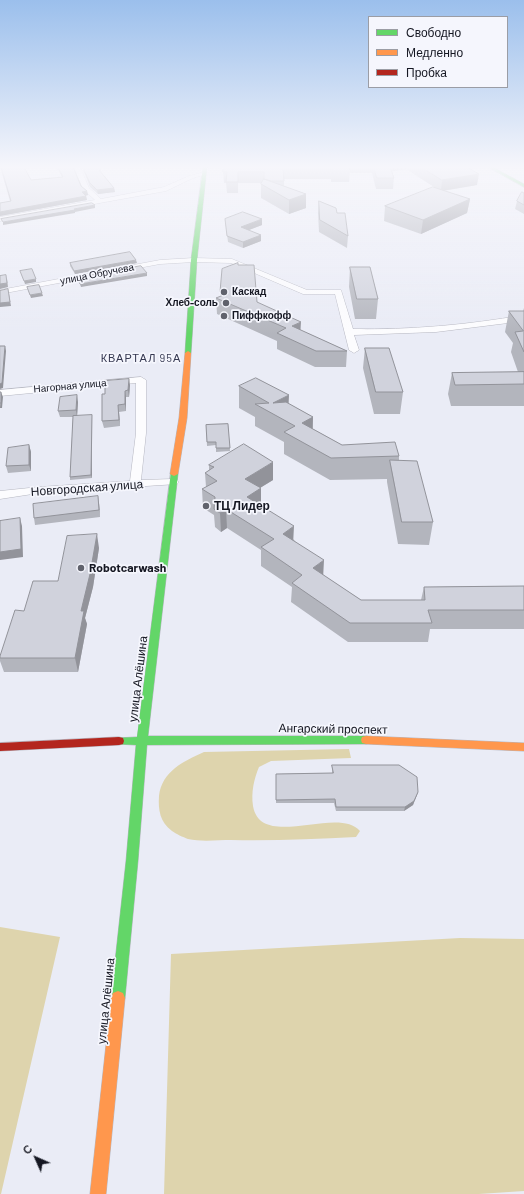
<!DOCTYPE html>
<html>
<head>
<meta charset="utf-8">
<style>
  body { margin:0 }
  #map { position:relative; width:524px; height:1194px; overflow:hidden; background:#eaecf6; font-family:Barlow,sans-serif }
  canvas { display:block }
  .legend { position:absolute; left:368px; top:16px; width:140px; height:72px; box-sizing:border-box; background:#f5f6fd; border:1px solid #9b9da5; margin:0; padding:5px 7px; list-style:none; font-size:12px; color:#151722 }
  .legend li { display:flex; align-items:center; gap:8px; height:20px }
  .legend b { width:20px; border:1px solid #9b9da5 }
  .north { position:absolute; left:16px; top:1138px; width:40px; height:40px; -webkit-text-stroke:3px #f5f6fd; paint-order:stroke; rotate:315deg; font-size:11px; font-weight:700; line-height:16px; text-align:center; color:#151722 }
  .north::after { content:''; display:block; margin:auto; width:14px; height:18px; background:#151722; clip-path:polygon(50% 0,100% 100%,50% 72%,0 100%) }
</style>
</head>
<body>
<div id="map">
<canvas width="524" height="1194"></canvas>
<ul class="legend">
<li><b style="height:5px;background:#63d668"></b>Свободно</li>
<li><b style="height:5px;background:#ff974d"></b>Медленно</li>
<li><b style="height:5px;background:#b3261e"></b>Пробка</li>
</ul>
<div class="north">С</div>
</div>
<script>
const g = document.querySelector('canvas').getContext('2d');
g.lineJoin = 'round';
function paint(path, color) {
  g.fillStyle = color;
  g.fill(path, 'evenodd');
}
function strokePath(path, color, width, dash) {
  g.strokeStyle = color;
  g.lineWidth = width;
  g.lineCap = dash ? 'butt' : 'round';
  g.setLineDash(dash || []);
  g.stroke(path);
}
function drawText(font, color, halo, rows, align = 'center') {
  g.font = font + ' Barlow,sans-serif';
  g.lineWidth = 3.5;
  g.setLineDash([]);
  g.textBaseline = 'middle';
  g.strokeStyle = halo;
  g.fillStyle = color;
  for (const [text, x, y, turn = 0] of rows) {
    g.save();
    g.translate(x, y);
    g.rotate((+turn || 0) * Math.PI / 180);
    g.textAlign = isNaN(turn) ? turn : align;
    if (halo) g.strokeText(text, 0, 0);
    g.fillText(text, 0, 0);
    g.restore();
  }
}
paint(new Path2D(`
  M349,749l2,9 -80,3 -12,6c-5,12 -8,25 -6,39 8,45 85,-1 107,25l-4,6c-42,2 -84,4 -125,3 -13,0 -30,2 -43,-1 -5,-2 -12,-5 -16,-8 -12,-9 -14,-21 -13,-35 3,-25 25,-35 45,-44z
  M0,927l60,10 -59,257h-1z
  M460,938l64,1v252l-45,3h-315l7,-240z`), '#ded4ad');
const street = new Path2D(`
  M74,167h6l9,21 12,11 63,-12 25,-11 15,-4 3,2 -14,4 -27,13 -166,30v-4l95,-17 -12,-11z
  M194,258l38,1 75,31h34l12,39c57,1 114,-4 171,-14v6l-88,11 -82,3 5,15 -5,3 -5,-3 -14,-56h-32l-72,-31 -37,-1 -34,2 -160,30v-4l160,-30z
  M141,377l5,3v53l-5,47 32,-1 4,1 2,2 -2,2 -138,9 -39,6v-8l39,-4 91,-6 6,-48v-50l-136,13v-6z`);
const fast = new Path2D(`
  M203,167h4l-10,93 -6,93 -3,2 -3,-2 6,-93z
  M488,167h5l31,17v3z
  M171,472h6l1,2 -30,262h218l4,1 1,3 -1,3 -4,1 -219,1 -9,116 -13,137 -2,5 -5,2 -5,-2 -2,-5 15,-137 10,-116 -21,-1 -1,-3 1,-3 22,-1z`);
const slow = new Path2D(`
  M188,351l3,2 -4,65 -9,56 -4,2 -4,-2 9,-56 6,-65z
  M366,736l158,7v8l-158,-7 -4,-1 -1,-3 1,-3z
  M118,991l5,2 2,5 -19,196h-16l21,-196 2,-5z`);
const jam = new Path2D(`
  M119,737l4,1 1,3 -1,3 -4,1 -119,6v-8z`);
strokePath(street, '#b5b6c0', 1);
strokePath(fast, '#b5b6c0', 1);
strokePath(slow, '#b5b6c0', 1);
strokePath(jam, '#b5b6c0', 1);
paint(street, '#fcfcfe');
paint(fast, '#63d668');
paint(slow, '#ff974d');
paint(jam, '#b3261e');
paint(new Path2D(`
  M0,167l31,13 31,-3 -6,-10h17l8,19 6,5 1,4 -2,1 1,4 -87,16v-13l10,-2z
  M82,167h18l2,6 12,15 1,4 -17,2 -8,-7z
  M224,167h243l10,18 -34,6 27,8 -3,14 -46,21 -37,-13 1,-15 52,-17 -31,-20 -14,2 2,7 -1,11h-17l-4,-16h-22l-1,9h-18v-3h-47v7l22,8v14l-17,6 -28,-16v-14l1,-1h-24v10h-11l-1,-10h-2l-1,-11z
  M524,193v21l-9,-5 2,-8z
  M319,201l18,12 11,23 -1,12 -28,-16 -1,-19z
  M225,219l37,6 -13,5 12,11 -18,7 -15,-6z
  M70,263h67l-62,11 -5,-8z
  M238,265l19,37 43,28 47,21 -1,16h-31l-38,-18v-8l-60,-27 -1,-16 5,-2 -1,-4z
  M350,267l28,32 -2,20h-21l-6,-32z
  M524,308v98h-73l-3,-12 4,-21 66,-1 -7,-20 2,-9 -8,-11 4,-21h14z
  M365,348l38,44 -3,22h-26l-11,-46z
  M130,385l-1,12h-3v14l-7,1 1,14 -16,2 -2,-7 3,-27z
  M239,386l50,18 24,13v12l29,16 57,11v4l34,62 -4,23 -31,-1 -11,-62v-3l-57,1 -46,-26v-12l-29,-16v-9l-16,-9z
  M78,402l-1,14 15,2v60l-22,2v-3l3,-60h-13l-2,-6z
  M228,424l2,27 -14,1v-7l-9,1 -1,-21z
  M29,445l2,7v19l-23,2 -2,-7z
  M209,465l64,15 -13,8 1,17 33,35 29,35 38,25h60l3,-13 100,-1v43h-94l-2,13h-80l-57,-40 1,-15 -31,-21v-16l-34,-22 -6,4 -6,-5 -1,-12 -11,-7 -1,-19 4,-2 -1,-14 4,-3z
  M99,503l1,14 -65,8 -1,-7z
  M99,548l-6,39 -8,31 2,6 -9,48h-74l-4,-11v-5l24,-45z
  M332,765l86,27 -1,3 -4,10 -9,6h-68l-2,-8h-58v-29l56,-1z`), '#b3b5bd');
paint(new Path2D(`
  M388,167h19l-1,2 -18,3z
  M479,174l-2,11 -36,6 1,-11z
  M114,188l1,4 -17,2 -1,-4z
  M87,191l1,4 -5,1 -1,-4z
  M306,194v14l-17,6v-14z
  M86,196l1,4 -87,16v-4z
  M470,199l-3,14 -46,21 2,-14z
  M95,205v3l-20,4v1l-72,12v-3z
  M262,219v6l-21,8v-6z
  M261,235v6l-18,7v-6z
  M136,260l1,3 -62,11 -1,-3z
  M147,273v3l-66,11 -1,-3z
  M7,279l1,8 -8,2v-5z
  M36,279v3l-11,2 -1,-3z
  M42,293l1,3 -12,2 -1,-3z
  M9,294l2,12 -11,1v-4z
  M301,322l-1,15 -8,-11z
  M5,346l1,5 -3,37 -3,1v-5z
  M129,379l1,6 -1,12 -1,-7z
  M125,391l1,6v14l-1,-7z
  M1,392l2,5 -1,11h-2z
  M77,395l1,7 -1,15 -1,-7z
  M289,395l-1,21 -15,-13z
  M118,405l1,7 1,14 -1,-6z
  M92,415v63l-1,-3z
  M313,417l-1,21 -10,-15z
  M29,445l2,7v19l-2,-6z
  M273,462v18l-28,17v-18z
  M261,488v19l-14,-10z
  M98,496l1,7 1,14 -1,-7z
  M226,509l1,19 -6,4 -1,-19z
  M20,518l2,8 1,31 -23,3v-8z
  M294,526l-1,19 -10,-11z
  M97,534l2,14 -6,39 -8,31 2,6 -9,48 -3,-14 6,-47z
  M324,560l-1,19 -10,-11z
  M418,792l-5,13 -9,6 1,-4z`), '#92939a');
const building = new Path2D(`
  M0,167h24l7,13 32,-3 -5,-10h15l8,19 6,5 -5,1 4,4 -86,16v-9l11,-2 -10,-34z
  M83,167h17l1,2 -2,1 15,18 -17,2 -7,-7z
  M224,167h125l1,4h-18v-3h-49l1,13h-13l-7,-2v-7h-26v10h-12l1,-10h-4z
  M374,167h16l4,11h-17z
  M421,167h46l12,7 -37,6z
  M264,179l42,15 -17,6 -28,-16z
  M433,187l37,12 -47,21 -38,-14z
  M522,192l2,1v12l-7,-4z
  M319,201l17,7 1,5h8l3,23 -28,-16z
  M92,203l3,2 -21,4 1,1 -72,12 -2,-3z
  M243,212l19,7 -21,8 20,8 -18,7 -16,-6 -2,-17z
  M130,252l6,8 -62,11 -4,-8z
  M238,263v2h16l3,37 44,20 -9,4 55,25h-31l-39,-18 9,-5 -70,-30 10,-4 -6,-2 2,-23z
  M141,266l6,7 -67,11 -3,-6z
  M350,267h20l8,32h-21z
  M32,269l4,10 -12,2 -4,-10z
  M6,275l1,8 -7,1v-8z
  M39,285l3,8 -12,2 -3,-8z
  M8,289l2,13 -10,1v-12z
  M509,311h15v41l-9,-20 8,-1z
  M0,346h5l-3,37 -2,1z
  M365,348h24l14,44h-27z
  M524,372v12l-69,1 -3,-12z
  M256,378l33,17 -16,8 13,-1 27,15 -11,6 40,22 53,-3 4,14 -68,2 -47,-26 11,-6 -40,-22 14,-1 -30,-17z
  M129,379l-1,11 -3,1v13l-7,1 1,15 -17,1v-27h3v-13z
  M0,392h1v11h-1z
  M77,395l-1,15 -18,1 2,-14z
  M92,415l-1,60 -21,2 3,-61z
  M228,424l2,24h-14v-6h-9l-1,-17z
  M244,444l29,18 -28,17 16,9 -14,9 47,29 -11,8 41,26 -11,8 48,32h64l-1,-13 100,-1v24h-96l4,13h-82l-58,-40 10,-8 -41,-28 13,-8 -48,-30 -6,4 -6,-4 1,-12 -13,-8 15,-8 -12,-8 9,-6 -5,-2z
  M29,445v20l-23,1 2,-18z
  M390,460l27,1 16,61h-31z
  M98,496l1,14 -65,8 -1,-14z
  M20,518l1,31 -21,3v-31z
  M97,534l-7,40 -9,37h3l-9,47h-75v-2l15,-46 9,1 9,-30h25l9,-45z
  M332,765h67l18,12 1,15 -4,9 -9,6h-69l-1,-8 -59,1v-26l57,-1z`);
paint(building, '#d0d2dc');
strokePath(building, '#92939a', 1);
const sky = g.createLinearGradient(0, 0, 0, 334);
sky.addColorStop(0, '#9bbfec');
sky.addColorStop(0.5, '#f6f6fb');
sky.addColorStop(1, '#f6f6fb00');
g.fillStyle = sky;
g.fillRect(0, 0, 524, 334);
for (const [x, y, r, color] of [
  [224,292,4,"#60626c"],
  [226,303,4,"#60626c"],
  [224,316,4,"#60626c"],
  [206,506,4,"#60626c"],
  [81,568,4,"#60626c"]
]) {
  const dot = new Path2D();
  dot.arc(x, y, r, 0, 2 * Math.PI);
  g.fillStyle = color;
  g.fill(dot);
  strokePath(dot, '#f5f6fd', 1.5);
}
drawText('10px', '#151722', '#f5f6fd', [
  ["улица Обручева",97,274,-11],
  ["Нагорная улица",70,386,-5]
]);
drawText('bold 10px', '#151722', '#f5f6fd', [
  ["Каскад",232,292],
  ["Хлеб-соль",218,303,"right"],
  ["Пиффкофф",232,316]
], 'left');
g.letterSpacing = '1px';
drawText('11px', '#353851', '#f5f6fd', [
  ["КВАРТАЛ 95А",141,358]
]);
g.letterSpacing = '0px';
drawText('12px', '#151722', '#f5f6fd', [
  ["Новгородская улица",87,488,-4],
  ["улица Алёшина",138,679,-83],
  ["Ангарский проспект",333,729,1],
  ["улица Алёшина",106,1001,-84]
]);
drawText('bold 12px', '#151722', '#f5f6fd', [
  ["ТЦ Лидер",214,506],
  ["Robotcarwash",89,568]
], 'left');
</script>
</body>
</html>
